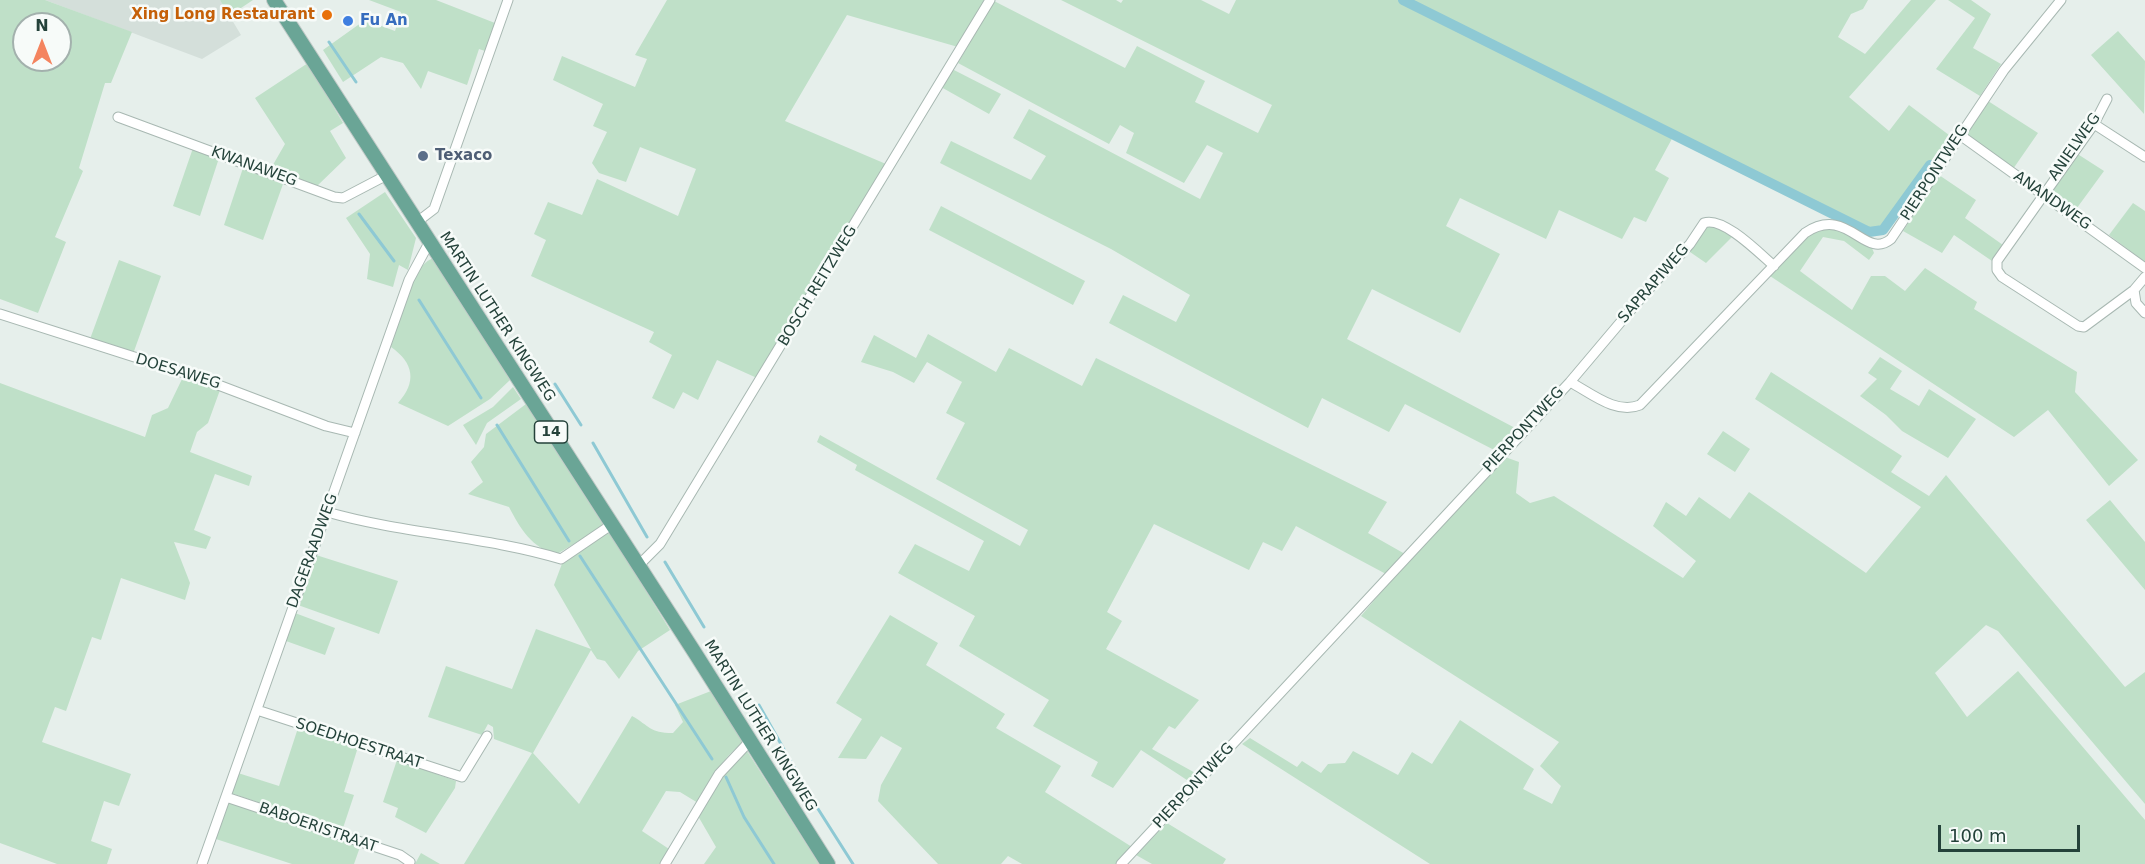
<!DOCTYPE html>
<html>
<head>
<meta charset="utf-8">
<style>
	body { margin:0 }
	#map { position:relative; width:2145px; height:864px; overflow:hidden; background:#e6efeb; font-family:"DejaVu Sans",sans-serif }
	canvas { display:block }
	.north { position:absolute; left:12px; top:12px; width:60px; height:60px; box-sizing:border-box; background:#f7fbf9; border:2px solid #a3b1ad; border-radius:50%; rotate:0deg; font-size:16px; font-weight:700; line-height:24px; text-align:center; color:#24423a }
	.north::after { content:''; display:block; margin:auto; width:21px; height:27px; background:#f4845f; clip-path:polygon(50% 0,100% 100%,50% 72%,0 100%) }
	.scale { position:absolute; left:1938px; top:825px; width:142px; height:27px; box-sizing:border-box; border:3px solid #24423a; border-top:0; padding-left:8px; font-size:18px; line-height:21px; white-space:nowrap; color:#24423a; -webkit-text-stroke:4px #f7fbf9; paint-order:stroke }
</style>
</head>
<body>
<div id="map">
<canvas width="2145" height="864"></canvas>
<div class="north">N</div>
<div class="scale">100 m</div>
</div>
<script>
const c = document.querySelector('canvas').getContext('2d');
c.lineJoin = 'round';
function fill(path, color) {
  c.fillStyle = color;
  c.fill(path, 'evenodd');
}
function strokePath(path, color, width, dash) {
  c.strokeStyle = color;
  c.lineWidth = width;
  c.lineCap = dash ? 'butt' : 'round';
  c.setLineDash(dash || []);
  c.stroke(path);
}
function drawText(font, color, halo, rows, align = 'center') {
  c.font = font + ' "DejaVu Sans",sans-serif';
  c.lineWidth = 5;
  c.setLineDash([]);
  c.textBaseline = 'middle';
  c.strokeStyle = halo;
  c.fillStyle = color;
  for (const [text, x, y, turn = 0] of rows) {
    c.save();
    c.translate(x, y);
    c.rotate((+turn || 0) * Math.PI / 180);
    c.textAlign = isNaN(turn) ? turn : align;
    if (halo) c.strokeText(text, 0, 0);
    c.fillText(text, 0, 0);
    c.restore();
  }
}
fill(new Path2D(`
	M45,0H220L241,35L202,59Z`), '#d4dfda');
fill(new Path2D(`
	M0,0H45L132,32L111,83H105L79,168L83,171L55,237L66,242L38,313L0,299ZM24,24H60V60H24Z
	M220,0H253L229,16Z
	M369,0H436L495,23L485,51L479,49L467,85L428,71L421,89L403,63L381,57L343,82L323,50L365,20L395,31L401,12Z
	M667,0H984L958,47L847,15L785,121L886,164L757,378L717,360L698,400L683,392L674,409L652,398L672,355L649,342L654,332L531,276L546,240L534,234L548,202L582,215L597,179L678,216L696,169L640,147L626,182L599,173L592,163L607,132L593,126L603,104L553,80L562,56L635,87L647,59L635,55Z
	M1061,0H1116L1121,3L1123,0H1201L1229,14L1236,0H1868L1863,9L1851,14L1838,37L1865,54L1911,0H1936L1849,97L1889,131L1909,105L1953,138L1934,168L1930,165L1883,230L1869,232L1674,135L1655,170L1669,178L1646,222L1634,217L1622,239L1559,210L1546,239L1460,198L1446,226L1500,254L1460,333L1372,289L1347,339L1517,429L1498,452L1405,404L1389,432L1322,398L1308,428L1109,323L1123,295L1176,322L1190,295L1111,249L940,163L951,141L1031,180L1046,156L1013,138L1029,109L1200,199L1223,153L1207,145L1184,183L1126,153L1134,133L1120,125L1109,144L958,63L994,1L1125,68L1137,46L1205,81L1195,102L1258,133L1272,105Z
	M1948,0H1971L1991,14L1973,48L2001,64L1980,96L1936,69L1975,18Z
	M2118,31L2145,61L2144,114L2091,55Z
	M308,63L343,123L330,131L346,158L317,186L270,170L285,144L255,98Z
	M952,69L1001,94L989,114L941,87Z
	M1988,101L2038,133L2013,169L1966,135Z
	M193,148L219,158L200,216L173,206Z
	M2076,153L2104,171L2074,212L2046,192Z
	M243,168L283,184L263,240L224,225Z
	M1939,175L1976,200L1965,218L2003,245L1992,261L1954,235L1942,253L1903,231Z
	M385,192L416,238L408,270L399,265L393,287L367,279L370,254L346,218Z
	M2133,203L2145,211V262L2109,235Z
	M941,206L1085,281L1073,305L929,230Z
	M1713,225L1732,237L1706,263L1690,252L1705,227Z
	M1832,227L1872,248L1874,253L1869,260L1844,241L1823,237L1800,271L1852,310L1871,276H1885L1905,291L1925,268L1977,302L1974,309L2077,372L2075,392L2138,460L2109,486L2048,410L2014,437L1770,276L1808,234Z
	M434,258L510,380L490,399L448,426L398,403C417,382 414,363 391,347C398,325 410,264 434,258Z
	M119,260L161,276L133,354L90,339Z
	M928,334L996,372L1009,348L1082,386L1096,358L1387,502L1368,533L1405,554L1386,574L1296,526L1282,551L1263,542L1249,570L1154,524L1107,612L1122,621L1106,649L1199,700L1175,729L1169,726L1152,749L1199,775L1190,782L1141,750L1113,788L1091,776L1098,762L1033,726L1049,700L959,646L975,616L898,573L915,544L969,571L984,541L855,470L857,465L817,442L820,435L1020,546L1028,530L936,479L965,423L946,413L962,382L927,362L914,383L893,372L861,362L874,335L916,358Z
	M1880,357L1902,371L1890,389L1919,406L1929,389L1976,419L1948,458L1902,431L1886,415L1860,396L1877,379L1868,373Z
	M1771,372L1902,456L1891,472L1929,496L1946,475L2125,687L2145,672V804L1998,631L1986,625L1935,673L1967,717L2018,671L2145,820V864H1430L1242,744L1250,738L1297,767L1302,761L1321,773L1328,764L1345,763L1353,751L1398,775L1412,752L1432,764L1460,720L1534,769L1523,789L1552,804L1561,786L1540,766L1559,742L1361,616L1403,566L1505,457L1519,462L1516,493L1530,503L1554,496L1683,578L1696,561L1653,526L1666,502L1686,516L1699,497L1730,519L1749,492L1866,573L1921,507L1755,399Z
	M183,377L220,390L208,423L197,432L190,452L252,476L249,486L215,474L194,530L211,537L206,549L174,542L190,583L185,600L121,578L101,640L92,637L66,711L55,707L42,742L131,774L119,806L104,801L91,841L112,849L107,864H57L0,843V383L145,437L152,415L168,408Z
	M513,387L521,399L487,423L476,445L463,425L493,407Z
	M526,404L604,526L557,554C532,549 520,528 509,507L468,494L483,482L471,462L484,447L486,434Z
	M1723,431L1750,449L1735,472L1707,454Z
	M2110,500L2145,542V590L2086,520Z
	M609,531L670,630L638,651L619,679L605,661L597,659L591,650L533,753L579,804L632,716C650,726 649,733 673,733L683,722L675,705L711,691L743,743C722,757 710,782 698,803L680,792L666,791L642,831L669,849L660,864H464L532,753L494,739L493,727L488,724L482,735L428,717L446,666L512,689L536,629L591,649L554,585L563,561Z
	M316,555L398,581L379,634L298,605Z
	M295,613L335,628L325,655L286,641Z
	M890,615L938,643L926,665L1005,714L996,728L1061,766L1045,792L1132,847L1116,864H1022L1008,856L1001,864H938L878,801L881,785L902,748L881,736L866,759L838,758L862,719L836,703Z
	M298,728L358,747L344,792L354,795L342,831L231,793L238,773L279,786Z
	M747,751L819,864H704L716,847L698,816C711,794 724,763 747,751Z
	M397,760L456,781L455,788L426,833L395,817L398,808L383,802Z
	M227,801L360,847L354,864H292L216,839Z
	M1167,823L1226,859L1223,864H1152L1136,855Z
	M421,853L440,864H415Z`), '#bfe0c8');
strokePath(new Path2D(`
	M329,42L356,82
	M359,214L394,261
	M419,300L481,398
	M555,384L581,425
	M497,425L569,541
	M593,443L647,537
	M580,556L712,759
	M665,562L704,627
	M759,705L813,801L853,864
	M726,777L744,817L774,864`), '#8ec9d4', 3);
strokePath(new Path2D(`
	M1403,0L1869,232L1883,230L1930,165`), '#8ec9d4', 10);
const minor = new Path2D(`
	M2107,99L2094,124L1997,261V270L2002,277L2078,326L2084,327L2134,290L2145,277
	M118,117L334,197L343,198L387,175
	M2094,124L2145,157
	M1960,135L2145,268
	M417,222L434,209L508,0
	M2134,290L2136,303L2145,313
	M0,314L200,378L326,426L355,433
	M1570,382L1646,292L1690,244L1704,223C1723,216 1759,253 1774,266
	M327,512C404,534 485,536 561,559L611,525
	M638,566L660,544L990,0
	M257,710L462,777L487,736
	M226,797L400,855L410,862L409,864
	M202,864L409,280L430,241
	M665,864L719,774L749,742
	M1121,864L1570,382C1591,393 1616,415 1640,405L1805,233C1848,204 1864,261 1891,239L2004,70L2061,0`);
const primary = new Path2D(`
	M274,0L695,653L828,864`);
strokePath(minor, '#a8b8b2', 11);
strokePath(primary, '#c2cac8', 16);
strokePath(minor, '#fff', 9);
strokePath(primary, '#6aa596', 14);
for (const [x, y, r, color] of [
	[327,15,6,"#e8710a"],
	[348,21,6,"#3f7fe0"],
	[423,156,6,"#5c6f8a"]
]) {
  const dot = new Path2D();
  dot.arc(x, y, r, 0, 2 * Math.PI);
  c.fillStyle = color;
  c.fill(dot);
  strokePath(dot, '#f7fbf9', 2);
}
for (const [x, y, w] of [
	[551,432,33]
]) {
  const box = new Path2D();
  box.roundRect(x - w / 2, y - 11, w, 22, 4.5);
  c.fillStyle = '#f7fbf9';
  c.fill(box);
  strokePath(box, '#24423a', 1.5);
}
drawText('bold 14px', '#24423a', null, [
	["14",551,432]
]);
drawText('bold 15px', '#c56008', '#f7fbf9', [
	["Xing Long Restaurant",315,15]
], 'right');
drawText('bold 15px', '#366cbe', '#f7fbf9', [
	["Fu An",360,21]
], 'left');
drawText('15px', '#24423a', '#f7fbf9', [
	["ANIELWEG",2075,147,-55],
	["KWANAWEG",254,167,20],
	["PIERPONTWEG",1935,173,-57],
	["ANANDWEG",2052,201,35],
	["SAPRAPIWEG",1654,284,-49],
	["BOSCH REITZWEG",818,286,-59],
	["MARTIN LUTHER KINGWEG",497,317,57],
	["DOESAWEG",178,372,17],
	["PIERPONTWEG",1524,430,-47],
	["DAGERAADWEG",313,551,-70],
	["MARTIN LUTHER KINGWEG",760,726,58],
	["SOEDHOESTRAAT",359,744,18],
	["PIERPONTWEG",1194,786,-47],
	["BABOERISTRAAT",318,828,19]
]);
drawText('bold 15px', '#4e5e75', '#f7fbf9', [
	["Texaco",435,156]
], 'left');
</script>
</body>
</html>
